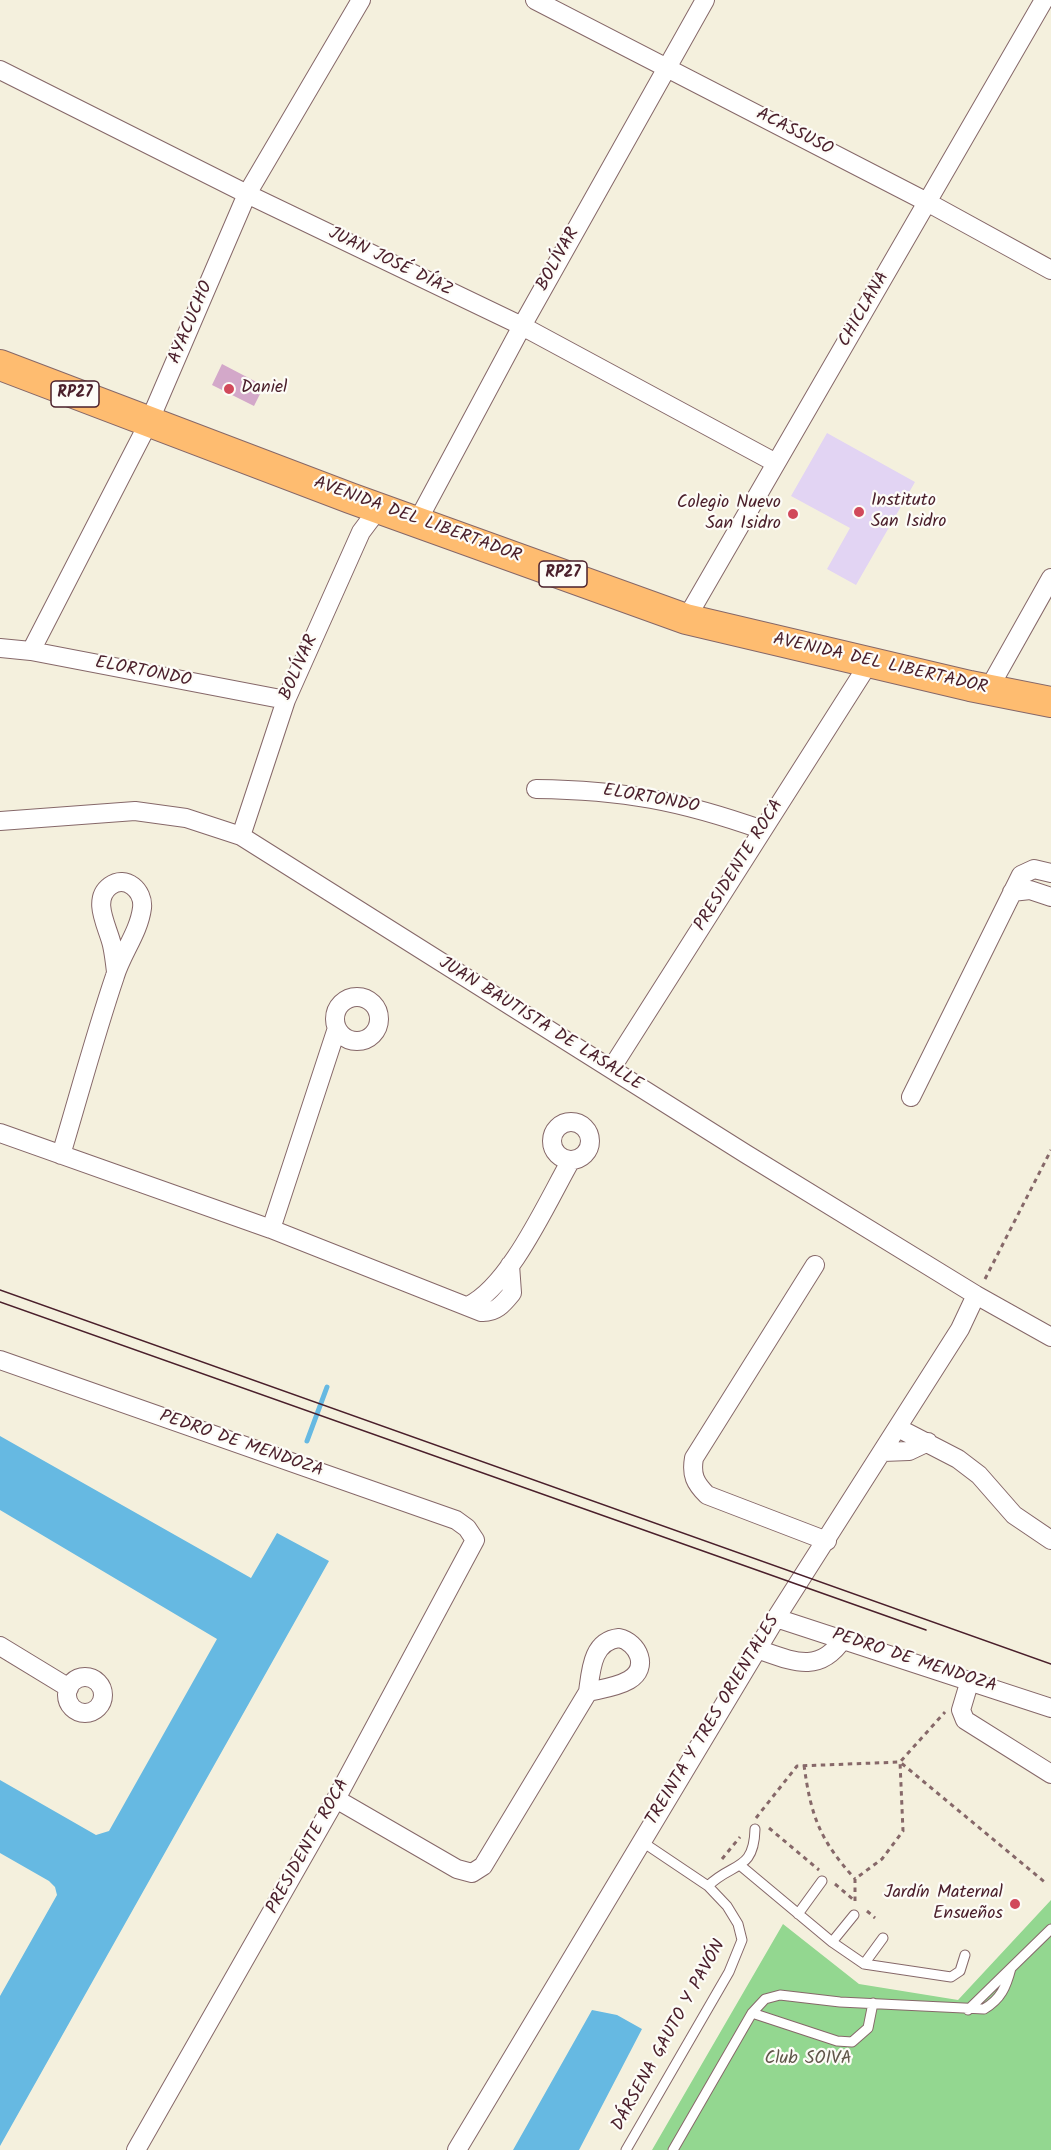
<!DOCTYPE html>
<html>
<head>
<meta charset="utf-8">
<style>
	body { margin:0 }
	canvas { display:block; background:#f4f0dd }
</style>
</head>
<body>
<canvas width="1051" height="2150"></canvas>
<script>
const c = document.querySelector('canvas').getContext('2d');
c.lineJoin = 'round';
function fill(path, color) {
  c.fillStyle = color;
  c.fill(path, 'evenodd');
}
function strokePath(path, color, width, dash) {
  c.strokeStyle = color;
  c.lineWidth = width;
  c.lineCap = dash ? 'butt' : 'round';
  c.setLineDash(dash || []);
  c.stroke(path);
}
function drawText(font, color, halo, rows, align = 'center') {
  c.font = font + ' Kalam,sans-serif';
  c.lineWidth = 4.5;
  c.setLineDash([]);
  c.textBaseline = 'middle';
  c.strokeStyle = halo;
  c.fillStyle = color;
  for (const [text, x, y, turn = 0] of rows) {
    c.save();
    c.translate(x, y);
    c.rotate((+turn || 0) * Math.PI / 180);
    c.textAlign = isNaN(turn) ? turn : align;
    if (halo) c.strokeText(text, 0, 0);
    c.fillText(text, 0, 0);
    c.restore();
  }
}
fill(new Path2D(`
	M827,433L915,482L856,585L827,569L850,528L791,496Z`), '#e2d4f3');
fill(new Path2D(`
	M1051,1900V2150H652L783,1924L859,1984L958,2000Z`), '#93d790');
fill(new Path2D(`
	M0,1436L251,1578L277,1533L329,1561L0,2146V1996L57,1895L55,1887L49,1881L0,1853V1780L96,1835L109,1831L217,1639L0,1510Z
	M592,2010L617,2015L642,2029L579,2150H513Z`), '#66b9e2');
strokePath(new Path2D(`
	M307,1441L327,1387`), '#66b9e2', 5);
fill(new Path2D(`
	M222,364L264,386L254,406L212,385Z`), '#d3a8c9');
const lane = new Path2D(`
	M741,1866L832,1942L864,1964L951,1977L960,1971L965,1955
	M708,1886C732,1862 754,1872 755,1829
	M798,1914L822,1881
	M832,1942L854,1915
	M864,1964L883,1938
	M968,2010L1051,1929
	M752,2013L837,2041L852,2042L868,2028L873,2003
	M626,2150L729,1972L742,1940L738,1924L727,1906L708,1886L641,1841
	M673,2150L752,2013L765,1999L780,1995L840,2002L984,2009C1001,1999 1006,1987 1011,1968`);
const street = new Path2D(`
	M535,0L927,202L1051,270
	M0,70L247,194L522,326L776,463
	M417,522L522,326L705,0
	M686,619L1044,0
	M0,648L31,651L286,700
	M31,651L149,422L247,194L361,0
	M988,690L1051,578
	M536,789C623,790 681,801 763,830
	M0,821L135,811L186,818L241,836L746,1154L976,1295L1051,1337
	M241,836L286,700L361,532L379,508
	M1012,892L1030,890L1051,897
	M335 1019a22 22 0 1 1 44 0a22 22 0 1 1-44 0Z
	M611,1069L869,663
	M911,1097L1021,875L1034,869L1051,873
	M552 1141a19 19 0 1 1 38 0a19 19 0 1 1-38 0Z
	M0,1133L271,1229L481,1312C496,1313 503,1304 512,1293L510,1265
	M61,1155C79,1095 95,1035 115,976C122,953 139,932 142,908C144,891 126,874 110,886C91,900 108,927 112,945C114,954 115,963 116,972
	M271,1229L337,1028
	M815,1265L694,1458C691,1475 695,1483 707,1495L827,1541
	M468,1306C510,1286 547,1202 571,1160
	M0,1360L456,1520L467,1528L475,1540L336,1799L136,2150
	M898,1428L958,1459L979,1475L1014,1515L1051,1540
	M883,1452L909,1451L928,1442
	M776,1618L1051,1708
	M619,1638C638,1642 650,1668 629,1680C617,1687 601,1689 588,1692C591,1670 592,1641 619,1638Z
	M0,1646L69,1688
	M757,1649C792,1661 819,1675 843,1639
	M67 1695a18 18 0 1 1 36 0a18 18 0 1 1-36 0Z
	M970,1680L961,1710L965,1720L1051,1774
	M336,1799L457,1869L472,1873L483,1866L588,1692
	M457,2150L776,1618L960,1329L976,1295`);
const primary = new Path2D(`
	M0,365L350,498L686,619L970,686L1051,702`);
strokePath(lane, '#866869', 11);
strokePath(street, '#866869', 20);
strokePath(primary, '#866869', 32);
strokePath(new Path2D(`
	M985,1279L1051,1150
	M804,1765C811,1817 820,1840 855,1879
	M756,1818L797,1766L900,1762L945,1712
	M769,1828L819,1870
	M722,1859L740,1837
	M835,1884L855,1901
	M855,1901V1879L882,1859L903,1831L900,1762L1047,1884
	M867,1911L875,1918`), '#866869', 3, [4.5, 4.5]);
strokePath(lane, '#fff', 9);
strokePath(street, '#fff', 18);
strokePath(primary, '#febc70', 30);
strokePath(new Path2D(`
	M0,1290L1051,1664
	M0,1302L926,1630`), '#4a1f2b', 1.5);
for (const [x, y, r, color] of [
	[229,389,6,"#d1495b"],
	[859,512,6,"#d1495b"],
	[793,514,6,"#d1495b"],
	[1015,1904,6,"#d1495b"]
]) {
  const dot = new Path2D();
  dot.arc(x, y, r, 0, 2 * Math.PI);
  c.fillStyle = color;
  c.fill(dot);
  strokePath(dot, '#fdfcf7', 2);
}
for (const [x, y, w] of [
	[75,394,48],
	[563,574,48]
]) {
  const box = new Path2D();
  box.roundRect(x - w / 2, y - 13, w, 26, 4.5);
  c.fillStyle = '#fdfcf7';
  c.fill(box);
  strokePath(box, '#4a1f2b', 1.5);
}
drawText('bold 16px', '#4a1f2b', null, [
	["RP27",75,394],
	["RP27",563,574]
]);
drawText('18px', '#4a1f2b', '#fdfcf7', [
	["ACASSUSO",794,133,27],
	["BOLÍVAR",559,260,-61],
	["JUAN JOSÉ DÍAZ",390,263,26],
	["CHICLANA",865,310,-60],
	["AYACUCHO",192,323,-67],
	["AVENIDA DEL LIBERTADOR",417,521,20],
	["AVENIDA DEL LIBERTADOR",880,665,13],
	["BOLÍVAR",300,668,-66],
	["ELORTONDO",143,673,11],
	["ELORTONDO",651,800,10],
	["PRESIDENTE ROCA",740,866,-58],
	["JUAN BAUTISTA DE LASALLE",540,1025,32],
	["PEDRO DE MENDOZA",241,1445,19],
	["PEDRO DE MENDOZA",914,1662,18],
	["TREINTA Y TRES ORIENTALES",714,1721,-59],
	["PRESIDENTE ROCA",309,1847,-61],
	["DÁRSENA GAUTO Y PAVÓN",670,2036,-61]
]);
drawText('18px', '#4a1f2b', '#fdfcf7', [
	["Daniel",241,389],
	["Instituto",871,502],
	["San Isidro",871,523],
	["Colegio Nuevo",781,504,"right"],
	["San Isidro",781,525,"right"],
	["Jardín Maternal",1003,1894,"right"],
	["Ensueños",1003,1915,"right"]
], 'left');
drawText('18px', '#605649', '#fdfcf7', [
	["Club SOIVA",808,2060]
]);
</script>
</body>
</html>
